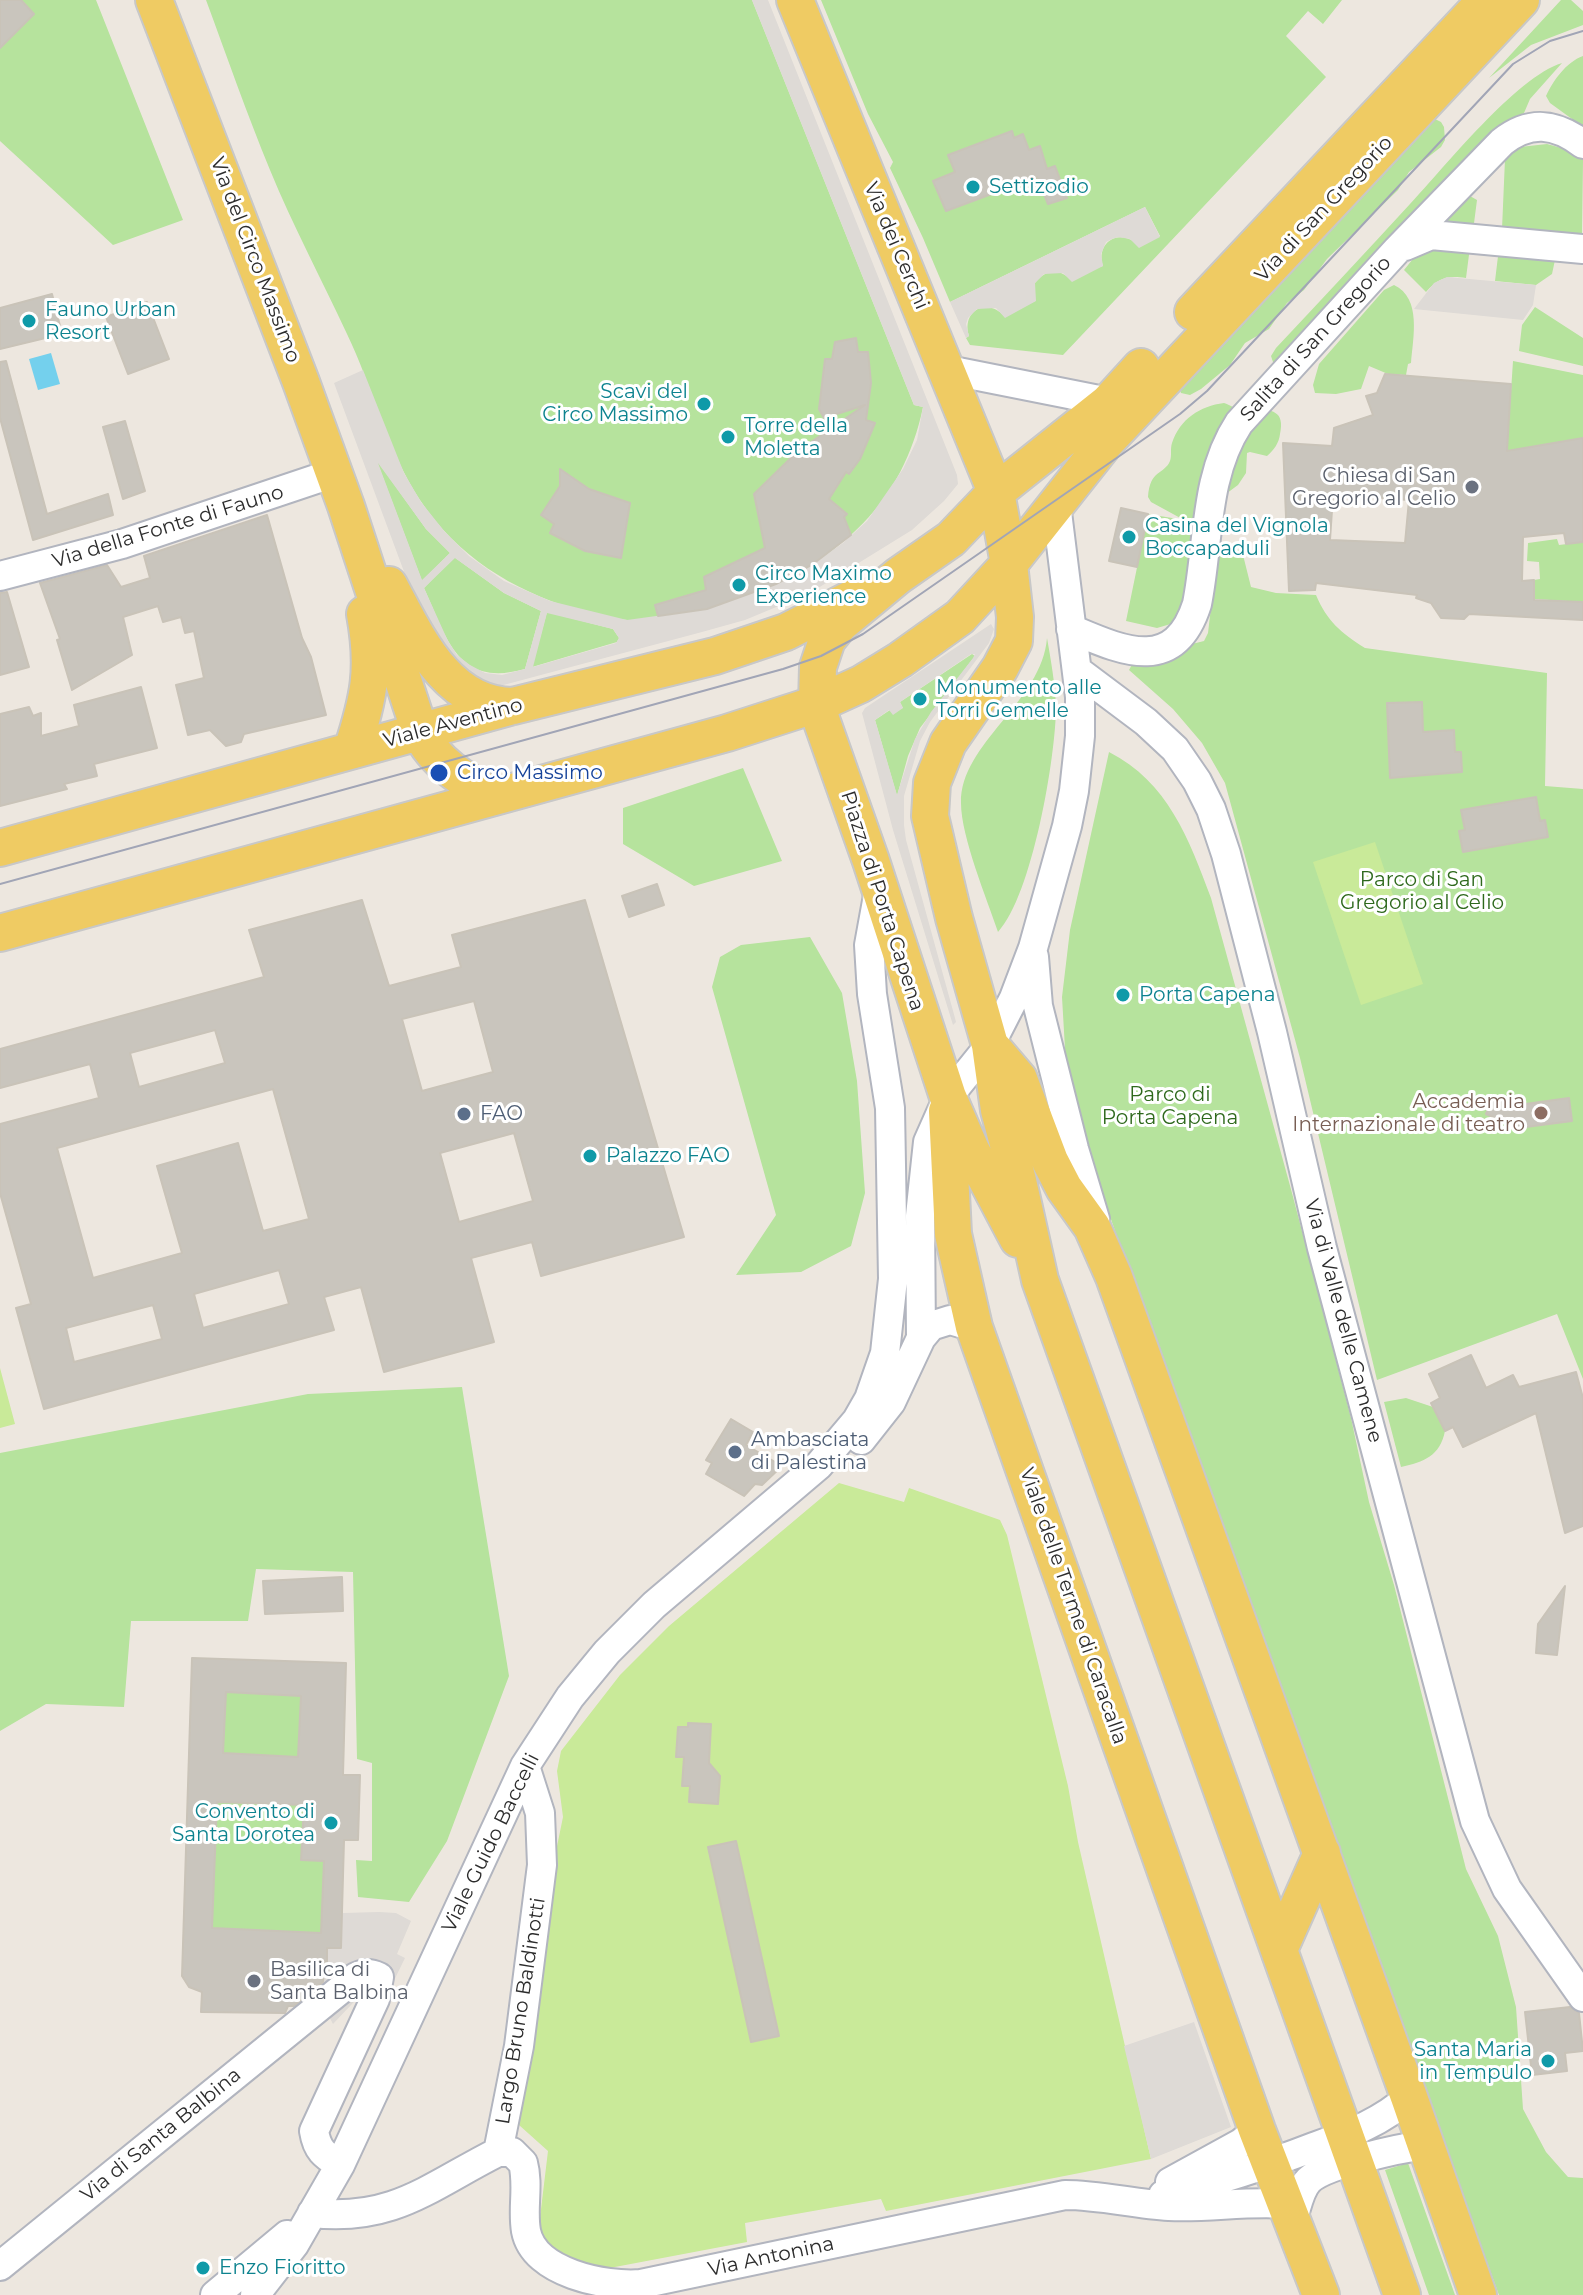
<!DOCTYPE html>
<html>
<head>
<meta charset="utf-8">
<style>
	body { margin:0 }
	canvas { display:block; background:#ede7df }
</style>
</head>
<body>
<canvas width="1583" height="2295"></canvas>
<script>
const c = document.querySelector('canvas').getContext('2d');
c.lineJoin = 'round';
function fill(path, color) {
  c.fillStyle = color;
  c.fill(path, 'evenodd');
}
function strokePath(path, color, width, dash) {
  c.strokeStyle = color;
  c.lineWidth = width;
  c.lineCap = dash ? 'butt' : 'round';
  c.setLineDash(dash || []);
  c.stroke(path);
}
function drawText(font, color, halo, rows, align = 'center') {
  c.font = font + ' Montserrat,sans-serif';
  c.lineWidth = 6;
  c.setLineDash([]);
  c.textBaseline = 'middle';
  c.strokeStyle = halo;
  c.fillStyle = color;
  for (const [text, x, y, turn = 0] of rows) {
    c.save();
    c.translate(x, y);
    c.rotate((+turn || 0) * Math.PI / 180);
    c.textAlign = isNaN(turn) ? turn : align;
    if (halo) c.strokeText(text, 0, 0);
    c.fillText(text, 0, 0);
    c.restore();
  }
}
fill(new Path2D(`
	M0,0H96L183,220L113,245L0,141Z
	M206,0H752L914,405L923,407C903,503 841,558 752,594C715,609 669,621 628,620C611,619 592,614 575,609C512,590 457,556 420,500C387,450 373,388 347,334C322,280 293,226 270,170C247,114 227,57 206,0Z
	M821,0H1342L1323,24L1308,11L1286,36L1326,77L1063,355L970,345L966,338L969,336C961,310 988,297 1005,317L1035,301V283C1044,271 1056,268 1068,277L1103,266C1096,244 1116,229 1135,242L1160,236L1145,207L950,302L923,238L890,168L893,162L868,114Z
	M1561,0H1571L1583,11V25L1531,45L1489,78Z
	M1583,56V127L1550,103L1546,96C1553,81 1566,62 1583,56Z
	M1562,63L1530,99L1524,113L1499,126L1274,365L1271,356L1276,348C1321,300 1366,252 1410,204C1445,167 1516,77 1562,63Z
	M1429,116L1441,122L1444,127L1445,140L1441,147L1409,172L1398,190L1327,259L1304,290L1287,303L1269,329L1245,343L1230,365L1201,389L1190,395L1181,393L1178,383Z
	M1547,144L1565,149L1583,160L1582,234L1502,229L1505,159L1520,147Z
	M1470,196L1477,200L1473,231L1445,223Z
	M1425,244L1470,247L1466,278C1447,275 1438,278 1426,292L1404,270Z
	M1499,248L1555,260L1552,274L1536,285L1495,281Z
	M1394,285C1422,298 1413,338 1411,363L1408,364L1406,375L1388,374L1369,366L1361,389L1336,394L1315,393L1313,385L1319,364L1384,290Z
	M1535,307L1583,338V366L1519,351L1522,325Z
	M1513,361L1583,375V439L1523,448V453L1507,452Z
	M1224,403C1230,405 1235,409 1241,409C1260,411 1287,403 1280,434C1279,443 1274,450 1267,456L1250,452L1247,453L1246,473L1238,485L1189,521L1197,523L1187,596L1174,623L1157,628L1126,621L1148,514L1184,520L1151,502L1148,497C1150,469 1164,475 1170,461C1172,455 1170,449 1172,443C1180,419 1200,406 1224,403Z
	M376,459L426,529L450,553L422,581Z
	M1557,539L1559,545L1583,542V602L1534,599V580L1540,579L1539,562L1527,561L1528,543Z
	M1218,547L1242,551L1251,587L1276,593L1316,595C1327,621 1341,633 1365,648L1547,673L1545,786L1583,789V1379L1557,1314L1377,1380L1300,1058L1225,783L1202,743L1173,709L1129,670L1134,661L1162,663L1171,660L1184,646L1204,641L1208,633Z
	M454,557L504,593L541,611L525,669C457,688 447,638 424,588Z
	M547,612L613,629L619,638L617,642L532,667Z
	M1047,638C1051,661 1055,683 1056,706C1056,757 1032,896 998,932C987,899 961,837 961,803C960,743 1042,702 1047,638Z
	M972,654L975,656L920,728L908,756L897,796L875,720L890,710L903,708L900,702Z
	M1109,752C1168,782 1189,839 1211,898L1292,1193L1351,1418L1369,1502L1394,1585L1466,1869L1498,1936L1516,2007L1523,2109L1546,2152L1568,2177L1583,2178V2295H1499L1082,1139L1066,1066L1062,997L1070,930Z
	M743,768L782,861L694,886L623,844V808Z
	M810,937L842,993L857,1081L865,1193L851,1246L801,1272L736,1275L776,1215L712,987L720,957L741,945Z
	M462,1387L509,1676L447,1841L409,1902L358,1897L356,1860L372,1861V1763L357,1759L353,1572L256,1569L248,1621H131L124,1707L46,1704L0,1731V1453L308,1394Z
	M1406,1398L1433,1407L1445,1431C1440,1456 1424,1462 1401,1467L1384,1402Z
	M226,1692L301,1696L298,1757L223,1753Z
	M217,1802L304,1805L301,1860L324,1861L321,1933L212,1928Z
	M1408,2163L1455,2295H1429L1385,2170Z`), '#b6e39d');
fill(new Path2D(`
	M1375,842L1423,984L1361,1005L1313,862Z
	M0,1368L15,1424L0,1428Z
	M839,1483L904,1502L909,1488L1000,1520L1007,1535L1068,1786L1078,1842L1151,2159L886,2211L881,2199L745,2223L747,2242L599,2270L566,2261L538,2234L548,2151L519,2125L531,2058L554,1861L563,1817L557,1771L561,1751L620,1675L669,1626Z`), '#c9ea99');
fill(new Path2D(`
	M752,0H768L957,475L958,484L944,501L912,530L810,593L745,620L702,632L496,687L473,684L446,658L419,612L334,383L363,370L404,473L421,502L445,532L469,556L504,581L550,601L627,620L700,610L776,584L813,564L843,543L867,521L903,469L917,440L923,407L914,405ZM378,463L426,529L450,553L422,580ZM455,558L504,593L541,611L525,669L502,675L485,673L470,665L457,655L448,641L424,588ZM547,613L613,629L619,638L616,643L533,667Z
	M1145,207L1160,237L1139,248L1130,239L1118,237L1112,239L1106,242L1101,254L1103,266L1072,282L1063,273L1044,274L1035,283L1036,301L1005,318L996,308L977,309L968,318L966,324L969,336L966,338L950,302Z
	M1447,277L1536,285L1533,305L1523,320L1414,309L1434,283Z
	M991,624L994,629L989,643L930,722L920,741L904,796V825L906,840L955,1018L956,1022L953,1025L893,830L862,713L865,708ZM971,654H975L973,658L931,712L915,739L897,795L875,720L889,710L893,715L903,708L900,702Z
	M379,1912L396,1913L411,1921L397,1954L405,1958L383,2003L369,1986L333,2024L323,2005L324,1961H327V1948H341L342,1913Z
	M1194,2022L1231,2127L1151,2159L1124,2046Z`), '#dedad6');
fill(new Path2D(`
	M51,353L60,384L38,390L29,359Z`), '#74d0ed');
const building = new Path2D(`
	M0,0H21L34,14L0,48Z
	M1012,131L1014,138L1023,134L1029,150L1040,146L1047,169L1055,166L1067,198L1048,204L1037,177L946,211L933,181L955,172L948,155Z
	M52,294L62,334L0,349V308Z
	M147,302L169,359L128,374L106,317Z
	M856,338L858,352H868L871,383L866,420L875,423L860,459L849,474L846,472L829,499L847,514L844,517L851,535L813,564L776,584L707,609L658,616L655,605L706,590L704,577L765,548L754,494L798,451L865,405L824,418L819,409L825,359H832L835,342Z
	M6,361L47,514L108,494L113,515L33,540L0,418V362Z
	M1385,374L1511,384L1507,451L1583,438V542L1566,544L1564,533L1523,537L1522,581L1534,580V600L1583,602V620L1469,614L1464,619L1441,618L1431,603L1416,598L1417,595L1316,583L1315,590L1289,591L1283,443L1332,446L1334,428L1373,415L1366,396L1377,393ZM1333,495L1409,500L1405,543L1330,540Z
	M125,421L145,491L123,499L103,427Z
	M560,469L589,489L630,503L621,558L585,551L550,533L554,524L541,515L560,486Z
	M1121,508L1148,514L1137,567L1109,561Z
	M267,515L302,638L311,657L326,715L244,734L241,742L226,746L210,730L188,735L176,685L204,678L194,631L185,633L181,617L163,622L158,606L123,617L132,655L72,690L57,640L60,639L40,583L107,565L121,587L150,578L144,556Z
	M7,592L29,667L0,675V593Z
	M141,687L157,748L94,764L97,776L64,784L67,789L0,806V714L29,707L33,716L41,713V736L79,726L74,705Z
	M1422,702L1423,732L1454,730L1455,752H1461L1462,772L1390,778L1387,703Z
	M1536,797L1540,821L1545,820L1548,837L1463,852L1459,831L1465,830L1461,810Z
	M657,884L664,905L629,917L622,896Z
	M362,900L389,986L461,967L452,935L585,900L684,1237L541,1276L532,1242L471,1258L494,1342L384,1372L361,1287L324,1297L334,1330L44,1409L16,1308L31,1304L0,1193V1124L99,1098L90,1064L0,1088V1049L264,977L249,930ZM474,1001L493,1072L422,1091L402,1019ZM215,1030L225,1063L139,1087L130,1053ZM273,1089L309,1219L263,1231L238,1143L157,1166L182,1253L93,1278L57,1148ZM514,1133L533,1201L459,1222L440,1153ZM279,1270L289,1304L203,1328L194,1294ZM153,1305L162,1339L74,1362L66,1328Z
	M1493,1098L1511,1106L1569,1098L1572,1121L1518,1128L1486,1114Z
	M1471,1355L1486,1388L1513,1375L1519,1387L1576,1372L1583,1398V1526L1565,1533L1536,1413L1463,1447L1453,1427L1445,1431L1431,1403L1440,1398L1429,1374Z
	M731,1419L753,1432L746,1445L782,1466L762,1485L755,1484L744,1496L706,1474L712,1463L706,1460Z
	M342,1577L343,1611L265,1614L263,1581Z
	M1565,1586L1557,1655L1536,1653L1538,1624Z
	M192,1658L346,1663L343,1775H360L358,1840H344L341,1948H327V1962L324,1961L323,1982L294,2006H288L285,2013L201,2012L202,1992L189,1987L182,1976ZM226,1692L301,1696L298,1757L223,1753ZM217,1802L304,1805L301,1860L324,1861L321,1933L212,1928Z
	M688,1723L711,1724L709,1763L720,1776L718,1804L689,1802L690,1786H682L684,1757H676L678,1727H688Z
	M736,1841L779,2036L751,2042L708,1847Z
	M1570,2007L1579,2013L1583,2051L1565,2053L1567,2071L1532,2075L1525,2012Z`);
fill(building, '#c9c5bd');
strokePath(building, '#c9c3b8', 2);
const minor = new Path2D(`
	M1405,246L1431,235L1583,249
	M948,370L1109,402
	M0,576L122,544L334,473
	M1071,629C1121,650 1174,676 1197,604C1209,544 1204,476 1239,423L1397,250L1502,142C1530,120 1555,123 1583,144
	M1078,671L1146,722L1175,749L1197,781L1211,809L1226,854L1272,1032L1322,1248L1475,1821L1507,1889L1583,1997
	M1034,957L1038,1006L1074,1149L1095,1219
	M921,1338L920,1216L928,1142L948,1097L990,1045L1014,998L1033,948L1067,826L1074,791L1080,736V697L1056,504
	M861,1440L891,1402L921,1338L931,1326L950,1320L974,1327
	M498,2152H512L523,2163C529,2185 522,2208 526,2231C534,2273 605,2287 641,2284L1065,2195C1100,2195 1134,2204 1169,2206C1208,2208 1246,2201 1286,2204
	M1170,2182L1241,2143L1257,2130
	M1163,2195C1213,2182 1262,2167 1311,2148C1346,2135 1381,2123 1409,2097
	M312,2213C394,2222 430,2186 498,2152L519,2046L542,1865L540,1813L525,1766
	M1292,2221C1297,2208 1299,2190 1309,2180C1326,2164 1401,2148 1425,2145
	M0,2266L356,1977C365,1973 370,1973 379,1977L375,1999L314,2131C317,2150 324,2155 340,2165
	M215,2295L287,2235
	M255,2295L294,2245L340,2165L525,1766L570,1697L607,1652L654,1605L819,1465L857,1420L869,1399L885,1353L893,1279L890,1108L872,994L869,945L879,890`);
const major = new Path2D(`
	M154,0L301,382L346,506L420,732C434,762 465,781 493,796
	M795,0L996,492L1009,564L1015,617L1014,641L1000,668L948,743L932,783L930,816L954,918L990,1045L999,1110L1018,1181L1040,1280L1402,2295
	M1193,312L1486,0
	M389,585C416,635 446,706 513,706
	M352,750C369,698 375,669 365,614
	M0,848L513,706L715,656L786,632L853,598
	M0,933L727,733L817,704L861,684L900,660L960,617L1009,564L1104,444L1521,0
	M990,1045L1019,1079L1050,1161L1064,1188L1092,1227L1114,1277L1409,2097L1478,2295
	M947,1111L953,1234L974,1327L1257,2130L1321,2295
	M1018,1239L971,1150L948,1097L871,861L822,722L817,704L818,667L827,640L840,624L898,576L951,539L996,492L1109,402L1141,367
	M1279,1950L1322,1853`);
strokePath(minor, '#b2b5bf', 32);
strokePath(major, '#c8c8c8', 40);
strokePath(minor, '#fff', 28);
strokePath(major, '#efcb63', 36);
strokePath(new Path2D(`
	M0,884L783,669L821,656L863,634L1180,414L1207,391L1513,64L1550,41L1583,31`), '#a1a5b6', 2);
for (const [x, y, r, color] of [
	[973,187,8,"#0f9aa8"],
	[29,321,8,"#0f9aa8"],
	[704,404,8,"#0f9aa8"],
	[728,437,8,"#0f9aa8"],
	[1472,487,8,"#6b7280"],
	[1129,537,8,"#0f9aa8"],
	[739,585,8,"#0f9aa8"],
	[920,699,8,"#0f9aa8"],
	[439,773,10,"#1a4fb4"],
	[1123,995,8,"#0f9aa8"],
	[1541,1113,8,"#8d6e63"],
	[464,1114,8,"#5c6f8a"],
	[590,1156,8,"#0f9aa8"],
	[735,1452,8,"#5c6f8a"],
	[331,1823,8,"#0f9aa8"],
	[254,1981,8,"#6b7280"],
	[1548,2061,8,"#0f9aa8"],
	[203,2268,8,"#0f9aa8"]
]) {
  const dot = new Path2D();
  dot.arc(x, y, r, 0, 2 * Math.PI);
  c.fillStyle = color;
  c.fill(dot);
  strokePath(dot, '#fff', 3);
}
drawText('20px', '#0d838f', '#fff', [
	["Settizodio",989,187],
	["Fauno Urban",45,310],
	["Resort",45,333],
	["Scavi del",688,392,"right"],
	["Circo Massimo",688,415,"right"],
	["Torre della",744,426],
	["Moletta",744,449],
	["Casina del Vignola",1145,526],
	["Boccapaduli",1145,549],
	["Circo Maximo",755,574],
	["Experience",755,597],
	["Monumento alle",936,688],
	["Torri Gemelle",936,711],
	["Porta Capena",1139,995],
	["Palazzo FAO",606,1156],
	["Convento di",315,1812,"right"],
	["Santa Dorotea",315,1835,"right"],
	["Santa Maria",1532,2050,"right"],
	["in Tempulo",1532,2073,"right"],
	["Enzo Fioritto",219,2268]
], 'left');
drawText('20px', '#2c2c2c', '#fff', [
	["Via di San Gregorio",1324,209,-47],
	["Via dei Cerchi",896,246,67],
	["Via del Circo Massimo",255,260,69],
	["Salita di San Gregorio",1316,339,-48],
	["Via della Fonte di Fauno",168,527,-17],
	["Viale Aventino",453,723,-15],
	["Piazza di Porta Capena",882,901,72],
	["Via di Valle delle Camene",1343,1321,75],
	["Viale delle Terme di Caracalla",1073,1606,71],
	["Viale Guido Baccelli",491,1843,-64],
	["Largo Bruno Baldinotti",521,2011,-81],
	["Via di Santa Balbina",161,2135,-39],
	["Via Antonina",771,2257,-12]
]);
drawText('20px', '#5b616d', '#fff', [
	["Chiesa di San",1456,476],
	["Gregorio al Celio",1456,499],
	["Basilica di",270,1970,"left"],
	["Santa Balbina",270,1993,"left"]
], 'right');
drawText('20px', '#164399', '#fff', [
	["Circo Massimo",457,773]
], 'left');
drawText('20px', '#2e691c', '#fff', [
	["Parco di San",1422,880],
	["Gregorio al Celio",1422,903],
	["Parco di",1170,1095],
	["Porta Capena",1170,1118]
]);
drawText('20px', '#785e54', '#fff', [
	["Accademia",1525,1102],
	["Internazionale di teatro",1525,1125]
], 'right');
drawText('20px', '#4e5e75', '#fff', [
	["FAO",480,1114],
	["Ambasciata",751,1440],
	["di Palestina",751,1463]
], 'left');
</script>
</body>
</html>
